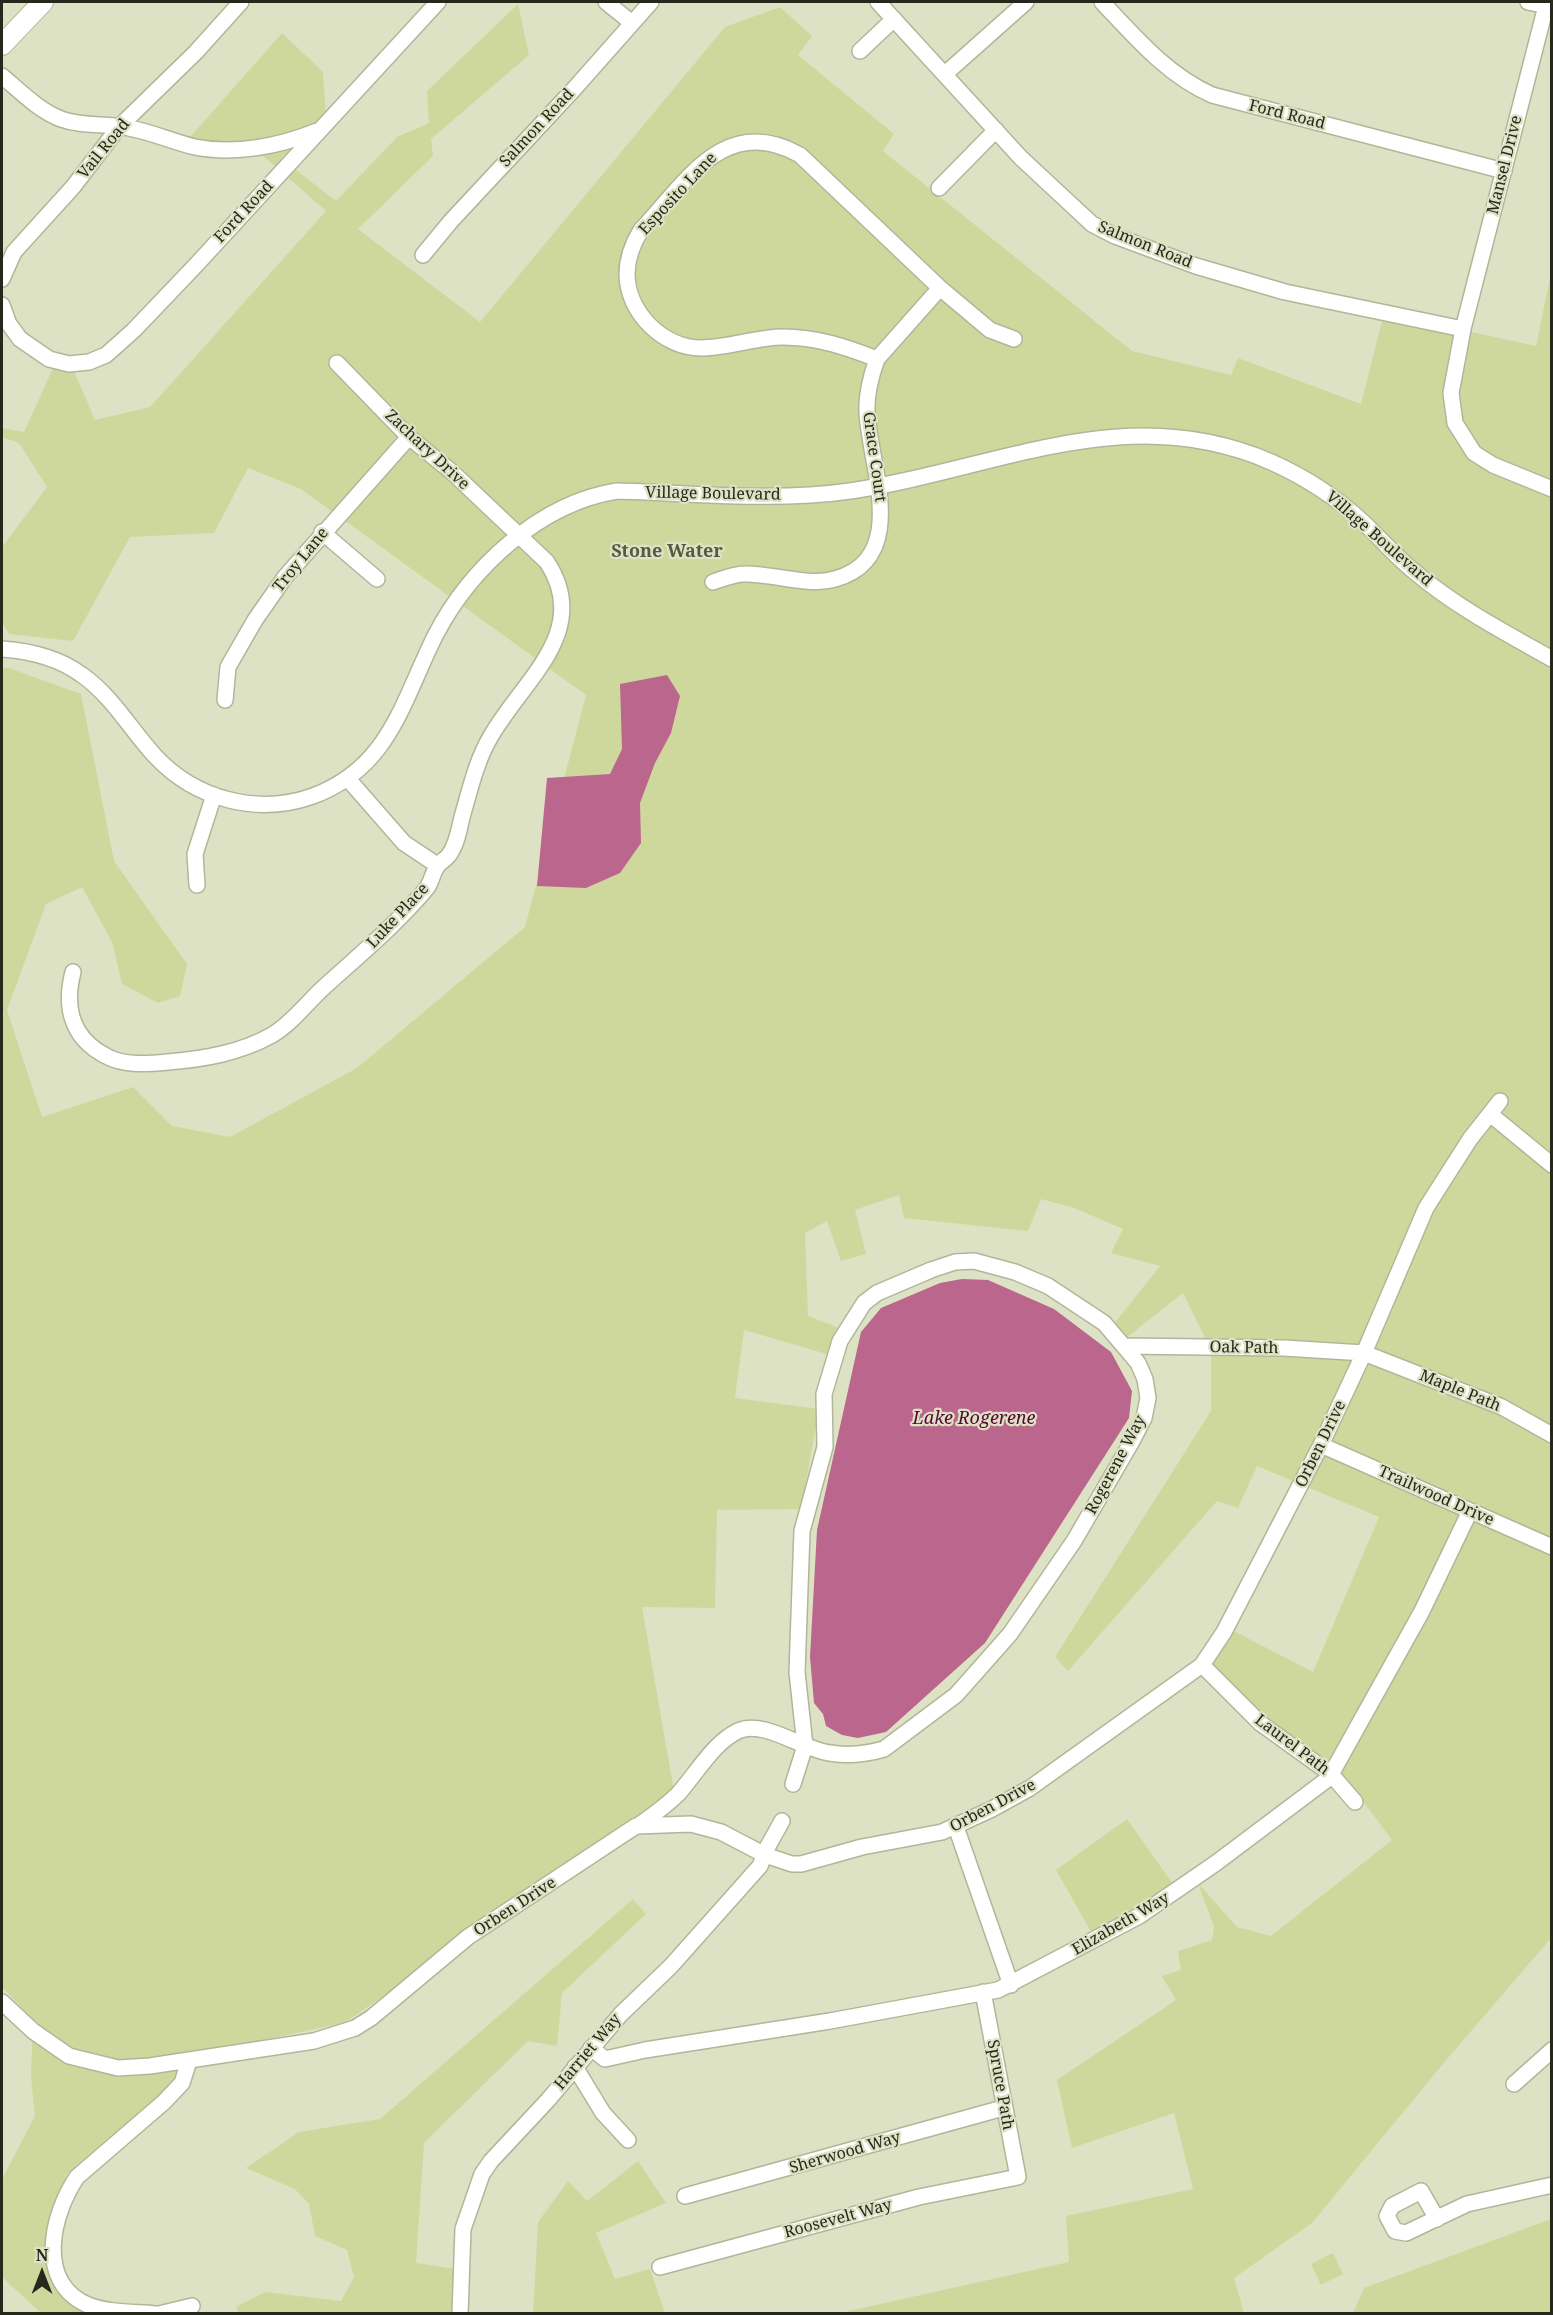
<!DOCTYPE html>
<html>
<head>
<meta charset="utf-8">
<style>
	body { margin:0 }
	#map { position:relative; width:1553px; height:2315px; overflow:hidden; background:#dde2c4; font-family:"Noto Serif",serif }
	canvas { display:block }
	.frame { position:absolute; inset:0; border:3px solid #26281c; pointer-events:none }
	.north { position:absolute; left:12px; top:2243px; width:60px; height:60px; -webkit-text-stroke:4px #dde2c4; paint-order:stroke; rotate:0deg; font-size:16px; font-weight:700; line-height:24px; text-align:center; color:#26281c }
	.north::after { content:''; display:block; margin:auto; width:21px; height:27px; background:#26281c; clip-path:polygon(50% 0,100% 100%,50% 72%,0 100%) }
</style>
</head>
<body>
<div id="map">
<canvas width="1553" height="2315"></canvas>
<div class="frame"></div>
<div class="north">N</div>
</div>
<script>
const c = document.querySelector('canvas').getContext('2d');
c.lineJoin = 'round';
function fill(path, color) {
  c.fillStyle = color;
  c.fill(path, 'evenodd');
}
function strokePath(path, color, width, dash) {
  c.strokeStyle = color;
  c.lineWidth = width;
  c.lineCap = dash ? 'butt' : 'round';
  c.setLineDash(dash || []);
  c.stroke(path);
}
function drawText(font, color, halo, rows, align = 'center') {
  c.font = font + ' "Noto Serif",serif';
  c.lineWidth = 4.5;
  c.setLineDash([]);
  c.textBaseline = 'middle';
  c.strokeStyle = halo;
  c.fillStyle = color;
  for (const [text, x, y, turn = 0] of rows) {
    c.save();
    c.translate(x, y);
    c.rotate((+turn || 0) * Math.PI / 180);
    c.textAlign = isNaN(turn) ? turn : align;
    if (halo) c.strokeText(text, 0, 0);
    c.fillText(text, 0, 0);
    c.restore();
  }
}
fill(new Path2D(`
	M518,4L529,55L431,139L433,156L358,229L480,322L725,27L780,7L812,36L798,55L894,134L883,151L1132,351L1231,375L1238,358L1361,404L1384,313L1536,346L1551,273V1938L1442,2065L1312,2223L1234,2278L1244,2313H840L1069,2262L1066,2216L1193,2189L1174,2113L1072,2148L1057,2080L1176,2000L1162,1976L1181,1970L1178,1951L1212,1940L1214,1927L1198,1883L1237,1927L1271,1936L1392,1840L1348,1781L1265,1717L1209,1667L1230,1629L1313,1672L1379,1517L1257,1466L1238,1508L1217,1501L1068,1671L1055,1657L1211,1411V1350L1183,1293L1121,1342L1110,1329L1160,1266L1111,1253L1123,1229L1074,1208L1041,1199L1028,1231L904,1218L899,1195L855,1210L866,1254L841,1261L827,1221L805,1233L808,1316L837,1327L830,1355L744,1330L735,1398L819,1409L801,1509L717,1510L715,1608L642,1607L675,1797L344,2023L190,2055L177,2070L175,2080L161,2095L67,2174L52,2210L46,2254L56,2291L89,2313H41L2,2277V2179L35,2116L31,2077L33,2020L2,1987V668H9L81,694L114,861L187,964L180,996L158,1003L122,984L112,942L82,887L46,904L7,1010L42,1117L133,1087L172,1126L230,1137L357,1068L525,927L586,695L301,489L248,468L214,533L130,537L73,641L9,634L2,622V547L47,487L19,443L2,437V428L24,432L53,368L74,371L95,420L150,407L326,211L253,147L184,144L282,33L323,72L326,119L281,158L336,201L397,137L429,123L427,91Z
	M1127,1819L1175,1887L1094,1937L1056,1870Z
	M633,1899L646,1914L562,1993L557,2046L528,2041L424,2143L416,2263L464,2270L463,2313L239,2314L236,2307L265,2292L341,2301L354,2277L347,2250L315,2236L309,2204L295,2189L246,2168L299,2132L380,2119Z
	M638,2161L666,2203L596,2233L615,2279L650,2269L665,2313H533L538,2222L568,2181L587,2201Z
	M1551,2219V2313H1353L1364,2288Z
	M1333,2253L1343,2274L1321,2285L1311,2264Z`), '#cfd89c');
fill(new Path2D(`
	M667,675L680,696L671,733L655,763L640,803L641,843L620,873L586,888L537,886L547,778L610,774L622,749L620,684Z
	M962,1279L988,1280L1054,1309L1111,1352L1132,1391L1129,1418L985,1643L886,1732L858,1738L842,1735L826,1726L823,1714L814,1703L810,1657L817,1530L861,1332L881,1308L940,1283Z`), '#bb668c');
const minor = new Path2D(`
	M606,2L632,23
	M878,2L1021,158L1092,224L1115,236L1196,266L1285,292L1463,329
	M1102,2C1135,37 1167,75 1212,95L1504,171
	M1528,2L1552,7
	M1547,2L1463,329L1451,393L1455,423L1474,453L1493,465L1552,489
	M860,51L894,19
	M945,74L1026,2
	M2,76C20,91 38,110 61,119C83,127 106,123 129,128C152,132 173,142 195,147C235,155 280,146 317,131
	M939,188L996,130
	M423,255L451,221L574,89L651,2
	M2,279L14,252L73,187L119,127L196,52L241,2
	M2,305L9,324L20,339L49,359L69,364L89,362L106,355L134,330L196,265L438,2
	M877,359C846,347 817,337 783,337C756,337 729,348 701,348C663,348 627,312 627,274C627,258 633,243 641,230C687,181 725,113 800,155L940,288L990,330L1014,339
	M322,532L377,579
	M713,582C722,579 734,574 744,574C773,573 806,587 835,579C911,558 869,464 867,412C866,394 871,376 877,359L940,288
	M2,649C30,651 59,658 82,675C112,696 131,730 155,756C195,799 257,816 313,796C390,767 402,702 435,636C470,568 540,503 617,491C693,493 774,502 850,491C995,470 1124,398 1271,462C1305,477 1337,498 1364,523C1381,539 1396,557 1415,572C1456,607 1504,632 1552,659
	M225,700L228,667L255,620L285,577L409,437
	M348,779L404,843L437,865
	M197,885L195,854L214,795
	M73,972C64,1007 71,1038 106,1056C124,1066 148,1064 168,1062C204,1059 240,1053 272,1035C291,1024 306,1004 322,989C358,956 396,925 427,888C432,881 433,870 439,864C442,861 446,859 449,855C457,844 459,830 462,817C470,790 476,761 491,736C524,679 592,631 547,562L452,472L409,437L337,363
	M1490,1114L1552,1165
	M1124,1346L1284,1348L1364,1353L1502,1407L1552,1435
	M1321,1445L1552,1547
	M1202,1665L1260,1723L1331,1774L1355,1802
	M639,1825C653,1815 666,1806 678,1794C696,1774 714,1742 738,1731C764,1719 803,1750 830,1753C848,1756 867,1754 884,1749L956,1695L1010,1634L1074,1541L1131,1443L1144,1418L1148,1398L1145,1379L1138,1363L1104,1323L1048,1286L1015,1272L974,1261L955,1262L931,1270L877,1293L864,1303L840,1341L824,1394L825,1447L802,1531L797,1672L805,1746L793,1784
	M956,1827L1011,1985
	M2,2002L33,2031L69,2056L118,2068L150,2066L314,2041L355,2028L371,2018L468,1937L636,1826L691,1824L721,1832L765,1855L792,1864H801L862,1847L942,1832L992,1809L1030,1788L1202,1665L1224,1632L1321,1445L1364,1353L1426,1208L1470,1139L1500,1101
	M591,2048L605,2059L645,2050L830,2021L998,1990L1139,1916L1216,1863L1329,1778L1422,1611L1470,1511
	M575,2067L603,2113L628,2140
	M1514,2084L1552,2050
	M685,2196L1003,2108
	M1437,2219L1421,2191L1392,2206L1387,2216L1395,2231L1406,2233L1467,2204L1552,2185
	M660,2267L919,2197L1018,2177L983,1992
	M156,2314C134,2312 109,2313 88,2305C35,2282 52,2214 77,2177L164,2102L182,2083L189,2061
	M159,2314L192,2306
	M460,2314L463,2229L482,2174L491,2161L548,2100L621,2014L671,1966L760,1866L767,1848L782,1821`);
const major = new Path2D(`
	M2,45L43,2`);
strokePath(minor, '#b2b699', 18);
strokePath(major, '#b2b699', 22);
strokePath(minor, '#fff', 15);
strokePath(major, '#fff', 20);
drawText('16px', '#26281c', '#dde2c4', [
	["Ford Road",1287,115,14],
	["Salmon Road",537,128,-47],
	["Vail Road",104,149,-51],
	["Mansel Drive",1505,165,-76],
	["Esposito Lane",678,194,-47],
	["Ford Road",244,212,-47],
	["Salmon Road",1145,245,22],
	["Zachary Drive",427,450,43],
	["Grace Court",874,457,82],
	["Village Boulevard",713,494,1],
	["Village Boulevard",1379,539,41],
	["Troy Lane",301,560,-51],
	["Luke Place",398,916,-47],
	["Oak Path",1244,1348,1],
	["Maple Path",1460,1391,22],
	["Orben Drive",1321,1444,-64],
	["Rogerene Way",1116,1465,-62],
	["Trailwood Drive",1436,1496,24],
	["Laurel Path",1292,1745,37],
	["Orben Drive",993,1806,-28],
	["Orben Drive",515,1907,-33],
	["Elizabeth Way",1121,1924,-30],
	["Harriet Way",588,2052,-50],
	["Spruce Path",1000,2085,80],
	["Sherwood Way",845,2153,-16],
	["Roosevelt Way",838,2219,-15]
]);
drawText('bold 18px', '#575a41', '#dde2c4', [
	["Stone Water",667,552]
]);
drawText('italic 18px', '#580735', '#dde2c4', [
	["Lake Rogerene",974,1419]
]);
</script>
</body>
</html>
